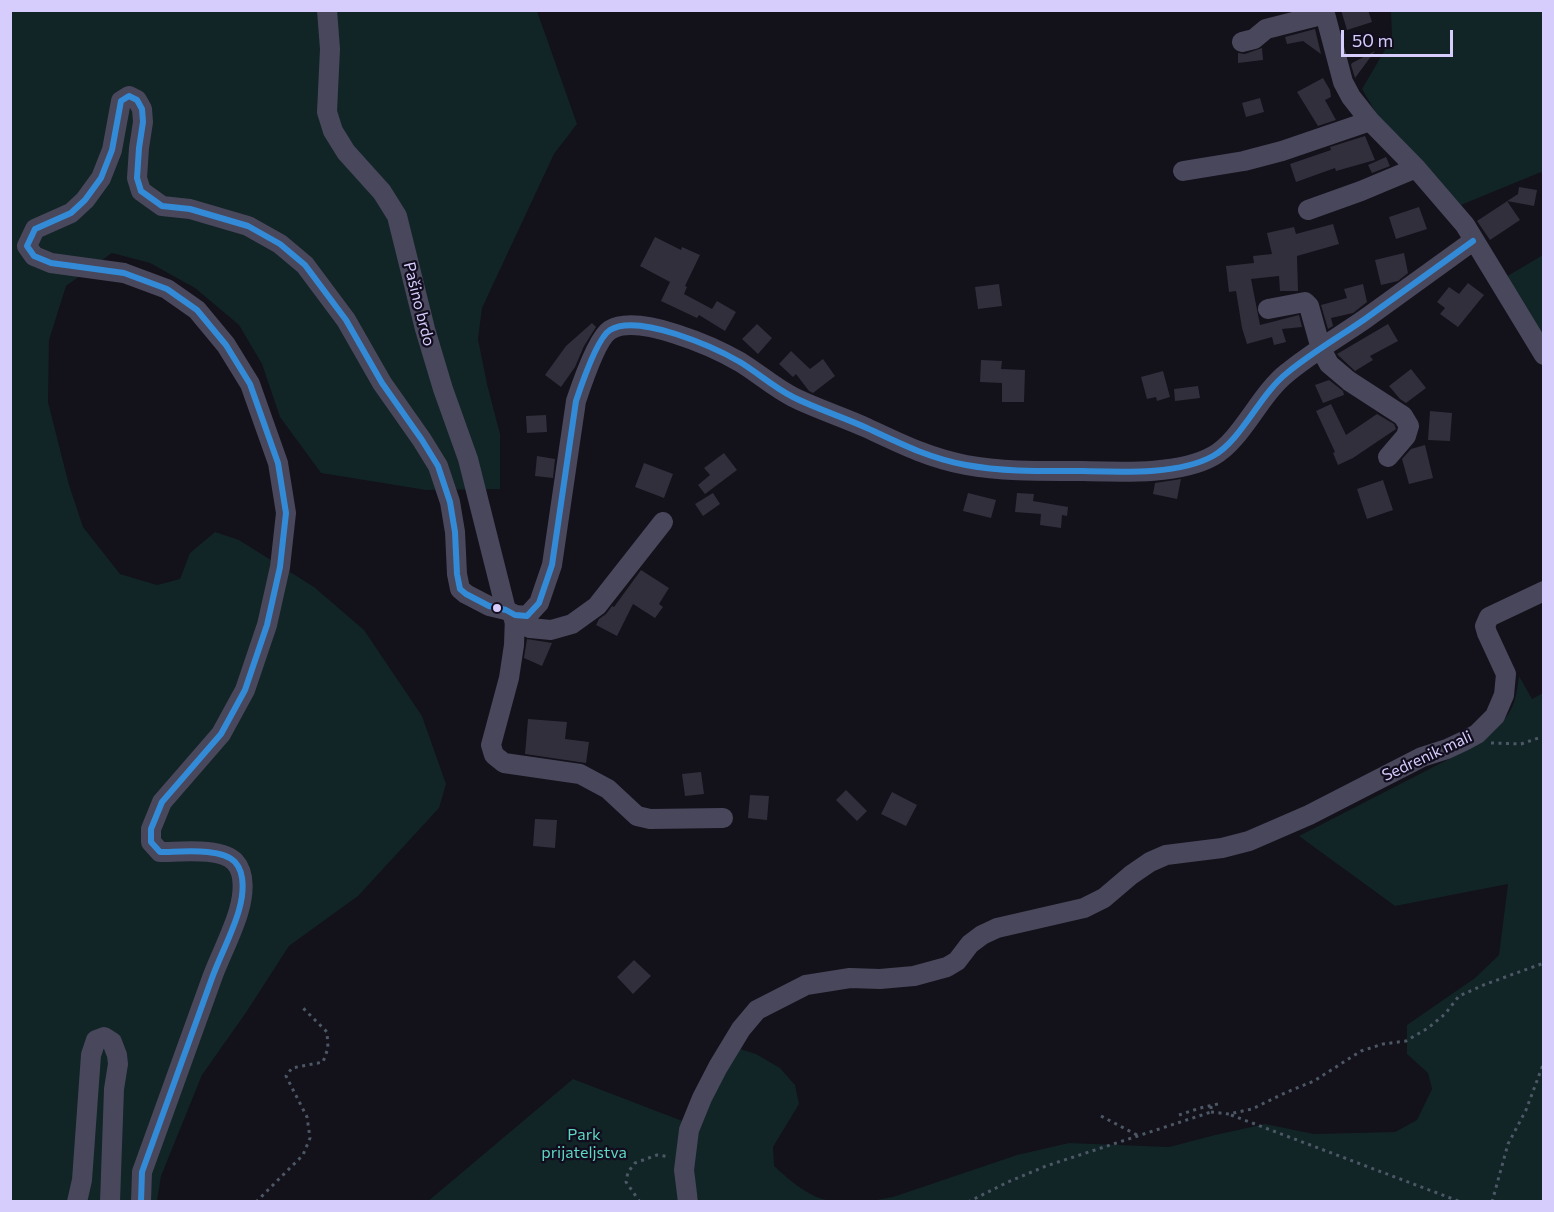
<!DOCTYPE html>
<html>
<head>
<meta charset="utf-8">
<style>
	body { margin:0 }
	#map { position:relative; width:1554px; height:1212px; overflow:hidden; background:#13111a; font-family:Commissioner,sans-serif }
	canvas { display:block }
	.frame { position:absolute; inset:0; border:12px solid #d6cdfc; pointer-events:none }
	.scale { position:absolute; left:1341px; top:30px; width:112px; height:27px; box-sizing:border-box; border:3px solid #d6cdfc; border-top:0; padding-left:8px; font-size:18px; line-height:21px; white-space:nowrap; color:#d6cdfc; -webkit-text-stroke:4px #120d1e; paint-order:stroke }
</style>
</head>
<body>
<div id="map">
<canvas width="1554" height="1212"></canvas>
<div class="frame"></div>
<div class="scale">50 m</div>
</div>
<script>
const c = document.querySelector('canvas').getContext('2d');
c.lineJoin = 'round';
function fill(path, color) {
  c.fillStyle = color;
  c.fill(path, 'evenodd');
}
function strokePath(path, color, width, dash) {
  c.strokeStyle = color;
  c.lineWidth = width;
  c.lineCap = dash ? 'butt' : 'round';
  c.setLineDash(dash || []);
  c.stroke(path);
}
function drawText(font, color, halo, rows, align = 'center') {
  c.font = font + ' Commissioner,sans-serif';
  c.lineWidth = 4.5;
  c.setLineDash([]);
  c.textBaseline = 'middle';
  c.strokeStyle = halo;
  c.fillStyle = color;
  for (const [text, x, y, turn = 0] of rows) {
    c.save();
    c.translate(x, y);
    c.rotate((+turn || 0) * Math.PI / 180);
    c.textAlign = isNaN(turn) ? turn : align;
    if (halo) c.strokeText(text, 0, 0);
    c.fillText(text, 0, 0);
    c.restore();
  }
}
fill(new Path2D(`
	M10,11H537L577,124L554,154L482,308L478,339L487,384L500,434V489L426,490L321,473L280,417L262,364L239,325L195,288L150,263L112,253L66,286L49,340L48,402L69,485L83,527L120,574L157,585L180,579L190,553L215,532L239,540L314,587L364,630L422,716L446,784L439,808L358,896L289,946L245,1014L202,1075L161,1176L157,1201H11Z
	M1391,11H1543V176L1541,172L1461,205L1398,141L1376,113L1362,89L1392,38Z
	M1543,255V344L1504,278Z
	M1519,676L1532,699L1543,693V1201L865,1202L893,1197L1017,1155L1069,1143L1169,1147L1215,1135L1265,1124L1314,1134L1395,1132L1417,1120L1432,1089L1428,1073L1407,1054V1025L1475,978L1499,955L1508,884L1395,906L1299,836L1480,743C1494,731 1510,718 1515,699C1517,692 1518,683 1519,676Z
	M740,1049L756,1054L780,1068L795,1085L799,1104L773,1147L774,1166C791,1181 809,1198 832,1201L699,1202C697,1193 694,1183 693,1174C689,1128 718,1087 740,1049Z
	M573,1079L685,1122L683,1201L427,1202Z`), '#112426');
fill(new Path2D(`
	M1341,10H1368L1372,22L1347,30Z
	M1315,29L1321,54L1303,41L1287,44L1285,37Z
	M1262,48L1263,60L1238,63V53L1245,54Z
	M1375,51L1355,78L1351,65L1352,63Z
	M1323,78L1330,90L1331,97L1325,100L1336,120L1318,126L1297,92Z
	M1260,98L1264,112L1246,117L1242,103Z
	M1365,136L1375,160L1336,171L1335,168L1296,182L1290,164L1331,150L1330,147Z
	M1386,157L1390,166L1372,173L1368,165Z
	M1519,187L1537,190L1534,206L1507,201L1520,220L1490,240L1477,221L1518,194Z
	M1419,207L1427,229L1396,239L1389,217Z
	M1333,224L1339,244L1297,256L1298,291H1280L1279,276L1251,279L1260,325L1299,315L1302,327L1282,329L1286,342L1274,345L1272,337L1247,344L1242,328L1236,291L1229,292L1226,266L1254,263L1253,256L1272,254L1267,233L1294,227L1296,234Z
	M655,237L681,250L682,247L700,255L685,286L687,287L684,294L712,309L717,301L736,312L725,331L699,315L697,318L661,301L670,282L640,266Z
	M1404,253L1408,273L1398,281L1381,285L1375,260Z
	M1468,283L1484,295L1458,327L1440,314L1445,308L1437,302L1449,287L1459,294Z
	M999,284L1002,306L978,309L975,287Z
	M1363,284L1367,302L1353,313L1331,318L1333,326L1328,329L1321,305L1347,298L1344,289Z
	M592,323L596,327L584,346L575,367L561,387L545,375L566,346Z
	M757,324L772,338L758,354L742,339Z
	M1388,324L1398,341L1370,356L1373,360L1355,371L1339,356L1337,354Z
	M791,351L810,369L823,359L835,376L813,393L809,391L796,374L793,377L779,364Z
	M981,360L1002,361L1001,369L1025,370L1024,402H1002V383L980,382Z
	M1411,369L1426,388L1406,403L1400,399L1389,386Z
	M1163,371L1170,397L1157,401L1156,397L1147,399L1141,377Z
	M1329,380L1343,391L1344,395L1323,403L1315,385Z
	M1198,386L1200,398L1175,401L1174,389Z
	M1331,404L1346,435L1377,414L1394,424L1396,429L1353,458L1338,465L1333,453L1335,452L1316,411Z
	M1430,411L1452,413L1450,441L1428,440Z
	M546,415L547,432L527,433L526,416Z
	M1425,445L1433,478L1409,484L1402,459L1411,449Z
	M724,453L737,470L705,494L698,485L710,475L704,468Z
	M537,456L555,459L553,478L535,476Z
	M644,463L673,474L664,498L635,487Z
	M1181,479L1177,499L1153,494L1155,483Z
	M1383,480L1393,510L1367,519L1357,489Z
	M713,493L720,504L703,516L695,504Z
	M968,493L996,500L991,518L963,511Z
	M1017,493L1034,494L1033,501L1068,507L1067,516L1062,515L1061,528L1040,525L1041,514L1015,512Z
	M641,570L669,588L659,604L663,607L655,618L633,604L617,636L596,625L599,619L606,614L612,606L614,607Z
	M527,639L552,643L542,666L524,658Z
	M528,719L567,722L565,739L589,742L586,763L525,754Z
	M701,772L704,794L685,796L682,774Z
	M846,790L867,811L857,821L836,800Z
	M892,792L917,805L906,826L881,814Z
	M750,795L769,796L767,820L748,818Z
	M535,819L557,820L555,848L533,846Z
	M634,960L651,976L633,994L617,977Z`), '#322f3c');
strokePath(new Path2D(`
	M1491,743L1521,744L1544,736
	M1211,1112L1229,1114L1252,1109L1287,1092L1314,1081L1361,1051L1383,1044L1406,1041L1428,1028L1445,1014L1459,996L1486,984L1544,963
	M1179,1115L1200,1108L1222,1103
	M1231,1115L1461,1202
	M1101,1116L1139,1136
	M256,1202L303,1155L310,1138L307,1117L286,1076L292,1068L323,1062L328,1048L327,1032L301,1006
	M640,1202L626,1182L628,1172L635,1163L657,1155L670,1157
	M968,1202L1008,1182L1046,1166L1211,1112V1105
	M1492,1202L1508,1144L1526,1110L1544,1062`), '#4d5866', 3, [3, 4.5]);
strokePath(new Path2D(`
	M327,10L330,49L327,112L333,131L346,152L382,192L397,216L425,329L443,389L468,459L506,610
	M1324,10L1343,82L1351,97L1370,121L1416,168L1465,225L1544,355
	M1242,42L1254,39L1266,29L1325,14
	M1183,171L1244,161L1282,151L1370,121
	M1308,210L1361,191L1416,168
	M1268,309L1305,302L1309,306L1321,349L1329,364L1349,381L1403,416L1409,426L1406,436L1388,457
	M515,615L514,645L509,678L491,745L494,755L504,763L580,774L608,789L637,816L650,819L723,818
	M514,620L530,628L551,630L572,624L597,606L663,522
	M77,1202L82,1180L91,1055L96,1040L104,1037L112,1042L117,1055L118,1064L114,1089L110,1202
	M141,1202L142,1172C165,1107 189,1043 212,978C220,956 233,932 239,910C243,896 246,874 235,862C221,847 180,852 160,852L151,842V829L162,802L221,734L245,690L267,625L280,567L286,513L278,463L250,384L226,345L197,310L167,289L124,273L51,263L34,256L27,246L35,229L71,213L85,200L101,178L112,150L121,101L129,96L137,100L142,109L143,122L139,148L137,178L141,191L162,206L190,209L248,226L280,244L305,265L346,320L382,383L422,440L438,466L450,502L455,532L457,574L460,589L466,594L489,606L506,610L515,615L527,616L539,603L552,565L576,401C581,386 597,338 610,330C638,313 714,347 740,362C758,373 775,388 793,397C817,409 843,417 867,428C901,444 929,458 966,465C1004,472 1044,471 1083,471C1121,472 1179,475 1213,456C1241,441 1260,394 1287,373C1311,353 1339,337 1365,319C1401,293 1437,267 1473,241
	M688,1202L684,1170L689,1130L702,1098L718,1067L741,1029L757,1010L806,985L850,978L880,979L914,976L947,967L957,961L970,944L982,935L997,928L1084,908L1104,898L1131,875L1150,862L1166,855L1222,848L1249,841L1309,815L1422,757L1447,749L1464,741L1477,734L1495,716L1504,695L1506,674L1487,633L1485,626L1489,617L1544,591`), '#49475b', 20);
strokePath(new Path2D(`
	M141,1202L142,1172C165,1107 189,1043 212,978C220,956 233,932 239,910C243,896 246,874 235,862C221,847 180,852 160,852L151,842V829L162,802L221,734L245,690L267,625L280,567L286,513L278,463L250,384L226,345L197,310L167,289L124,273L51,263L34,256L27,246L35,229L71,213L85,200L101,178L112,150L121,101L129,96L137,100L142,109L143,122L139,148L137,178L141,191L162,206L190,209L248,226L280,244L305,265L346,320L382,383L422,440L438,466L450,502L455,532L457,574L460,589L466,594L489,606L506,610L515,615L527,616L539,603L552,565L576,401C581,386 597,338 610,330C638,313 714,347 740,362C758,373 775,388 793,397C817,409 843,417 867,428C901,444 929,458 966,465C1004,472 1044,471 1083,471C1121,472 1179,475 1213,456C1241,441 1260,394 1287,373C1311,353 1339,337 1365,319C1401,293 1437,267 1473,241`), '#338bd7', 6);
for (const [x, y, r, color] of [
	[497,608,5,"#d6cdfc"]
]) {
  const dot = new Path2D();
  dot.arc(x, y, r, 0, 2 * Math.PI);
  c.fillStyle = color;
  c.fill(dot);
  strokePath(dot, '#120d1e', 2);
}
drawText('16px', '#d6cdfc', '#120d1e', [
	["Pašino brdo",419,304,76],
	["Sedrenik mali",1427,756,-25]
]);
drawText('16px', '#5ed8c3', '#120d1e', [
	["Park",584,1135],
	["prijateljstva",584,1153]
]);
</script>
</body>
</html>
